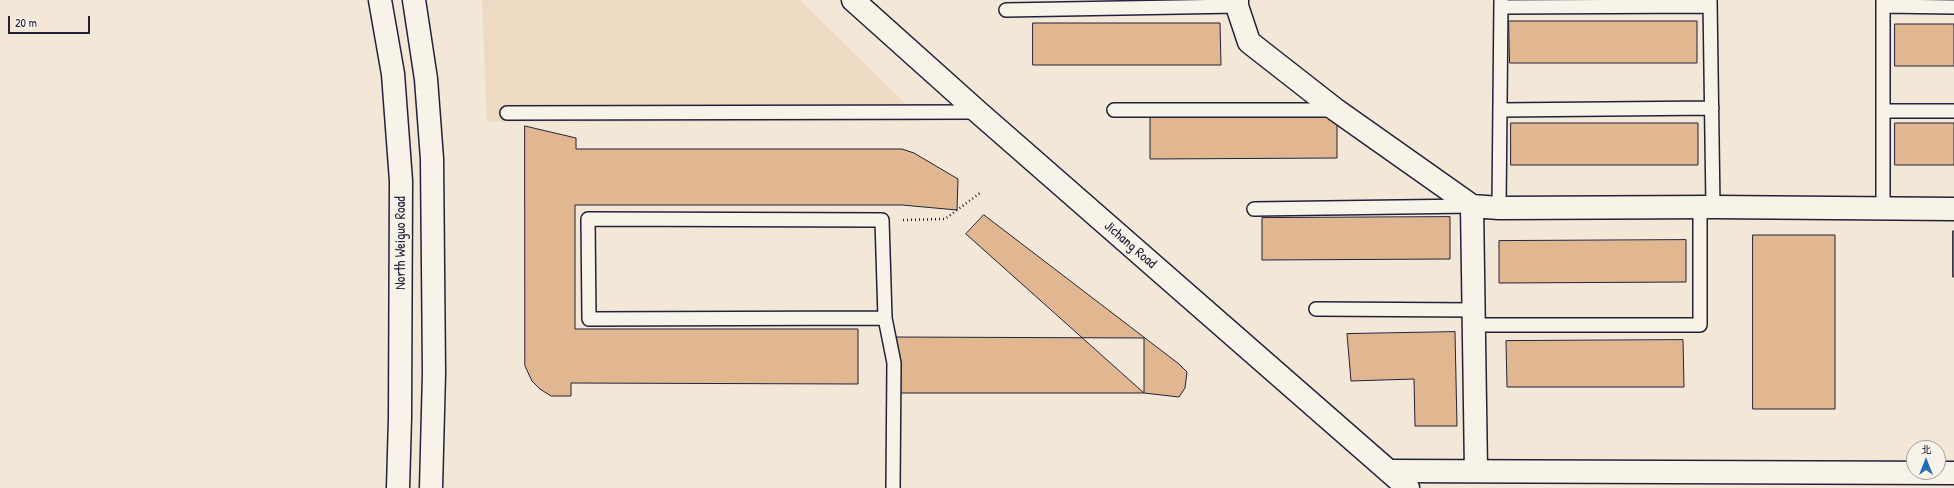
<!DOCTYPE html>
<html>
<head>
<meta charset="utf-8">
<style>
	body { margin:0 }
	#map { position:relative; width:1954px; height:488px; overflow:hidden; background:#f3e7d7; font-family:"Patrick Hand","LXGW WenKai TC",sans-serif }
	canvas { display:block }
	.north { position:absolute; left:1906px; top:440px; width:40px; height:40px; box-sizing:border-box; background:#f7f3e8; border:1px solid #a29fa3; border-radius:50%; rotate:0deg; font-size:11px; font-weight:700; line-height:16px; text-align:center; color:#22223b }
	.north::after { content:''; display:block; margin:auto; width:14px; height:18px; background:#1f6fb2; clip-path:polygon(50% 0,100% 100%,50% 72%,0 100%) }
	.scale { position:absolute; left:8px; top:16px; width:82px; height:18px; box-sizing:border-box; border:2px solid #22223b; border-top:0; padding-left:5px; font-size:12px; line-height:14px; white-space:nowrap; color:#22223b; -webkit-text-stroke:3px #f7f3e8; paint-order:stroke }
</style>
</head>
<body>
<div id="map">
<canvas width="1954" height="488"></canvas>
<div class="north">北</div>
<div class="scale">20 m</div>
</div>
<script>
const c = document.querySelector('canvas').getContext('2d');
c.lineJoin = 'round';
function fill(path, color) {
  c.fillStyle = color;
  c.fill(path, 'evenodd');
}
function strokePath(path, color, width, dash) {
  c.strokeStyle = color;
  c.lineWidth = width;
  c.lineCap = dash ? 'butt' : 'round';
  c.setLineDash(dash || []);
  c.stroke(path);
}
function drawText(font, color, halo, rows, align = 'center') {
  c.font = font + ' "Patrick Hand",sans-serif';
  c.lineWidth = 3.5;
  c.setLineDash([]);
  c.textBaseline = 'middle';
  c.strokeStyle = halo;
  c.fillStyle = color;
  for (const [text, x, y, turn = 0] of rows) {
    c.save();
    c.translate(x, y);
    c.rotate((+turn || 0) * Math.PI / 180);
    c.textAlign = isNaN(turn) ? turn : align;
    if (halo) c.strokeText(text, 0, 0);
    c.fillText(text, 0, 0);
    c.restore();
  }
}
fill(new Path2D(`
	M482,0H800L923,121L487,122Z`), '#eed9c2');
const building = new Path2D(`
	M1509,21H1697V63H1510Z
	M1033,23H1220L1221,65H1033Z
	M1895,24H1954V66H1895Z
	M1337,116V158L1150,159V117Z
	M1511,123H1698V165H1511Z
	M1895,123H1954V165H1895Z
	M525,126L576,138V149H902L914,153L958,179L957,210L902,205H575V329H858V384L571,383V396H551L540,389L532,381L525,366Z
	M984,215L1179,364L1187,372L1185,388L1179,397L1144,393L966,234Z
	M1450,217V259L1262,260V218Z
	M1953,231H1954V277H1953Z
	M1753,235H1835V409H1753Z
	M1686,240V282L1499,283V241Z
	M1455,332L1457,426H1415L1414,379L1351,381L1347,334Z
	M894,337L1144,338V393H894Z
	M1683,340L1684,387H1507L1506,341Z`);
fill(building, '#e1b791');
strokePath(building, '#22223b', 1);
const lane = new Path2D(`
	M1710,0L1713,207
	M1883,6L1954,7
	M1501,7L1710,6
	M1006,10L1237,6
	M1114,110H1334
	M1501,110L1712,108
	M1883,111H1954
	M507,113L978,112
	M1499,208L1501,0
	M1254,209L1471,206
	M1883,209V0
	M1316,309L1474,310
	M885,318L589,319L588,219L882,220L885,318L894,363L893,488
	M1474,325H1700V207`);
const street = new Path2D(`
	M1237,0V6L1249,42L1336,110L1472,206L1499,208L1713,207L1954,209
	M1472,206L1476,471
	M1389,471L1954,473`);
const secondary = new Path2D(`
	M380,0L393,74L401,181L400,418L398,488
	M414,0L426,79L432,159L434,373L431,488
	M853,0L978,112L1408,488`);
strokePath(lane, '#22223b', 16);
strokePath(street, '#22223b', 25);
strokePath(secondary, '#22223b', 25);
strokePath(new Path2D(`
	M903,220L945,219L980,193`), '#22223b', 2.5, [1, 3]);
strokePath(lane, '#f7f3e8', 13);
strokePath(street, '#f7f3e8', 22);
strokePath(secondary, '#f7f3e8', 22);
drawText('14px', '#22223b', '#f7f3e8', [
	["North Weiguo Road",401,243,-90],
	["Jichang Road",1130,245,41]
]);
</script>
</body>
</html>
